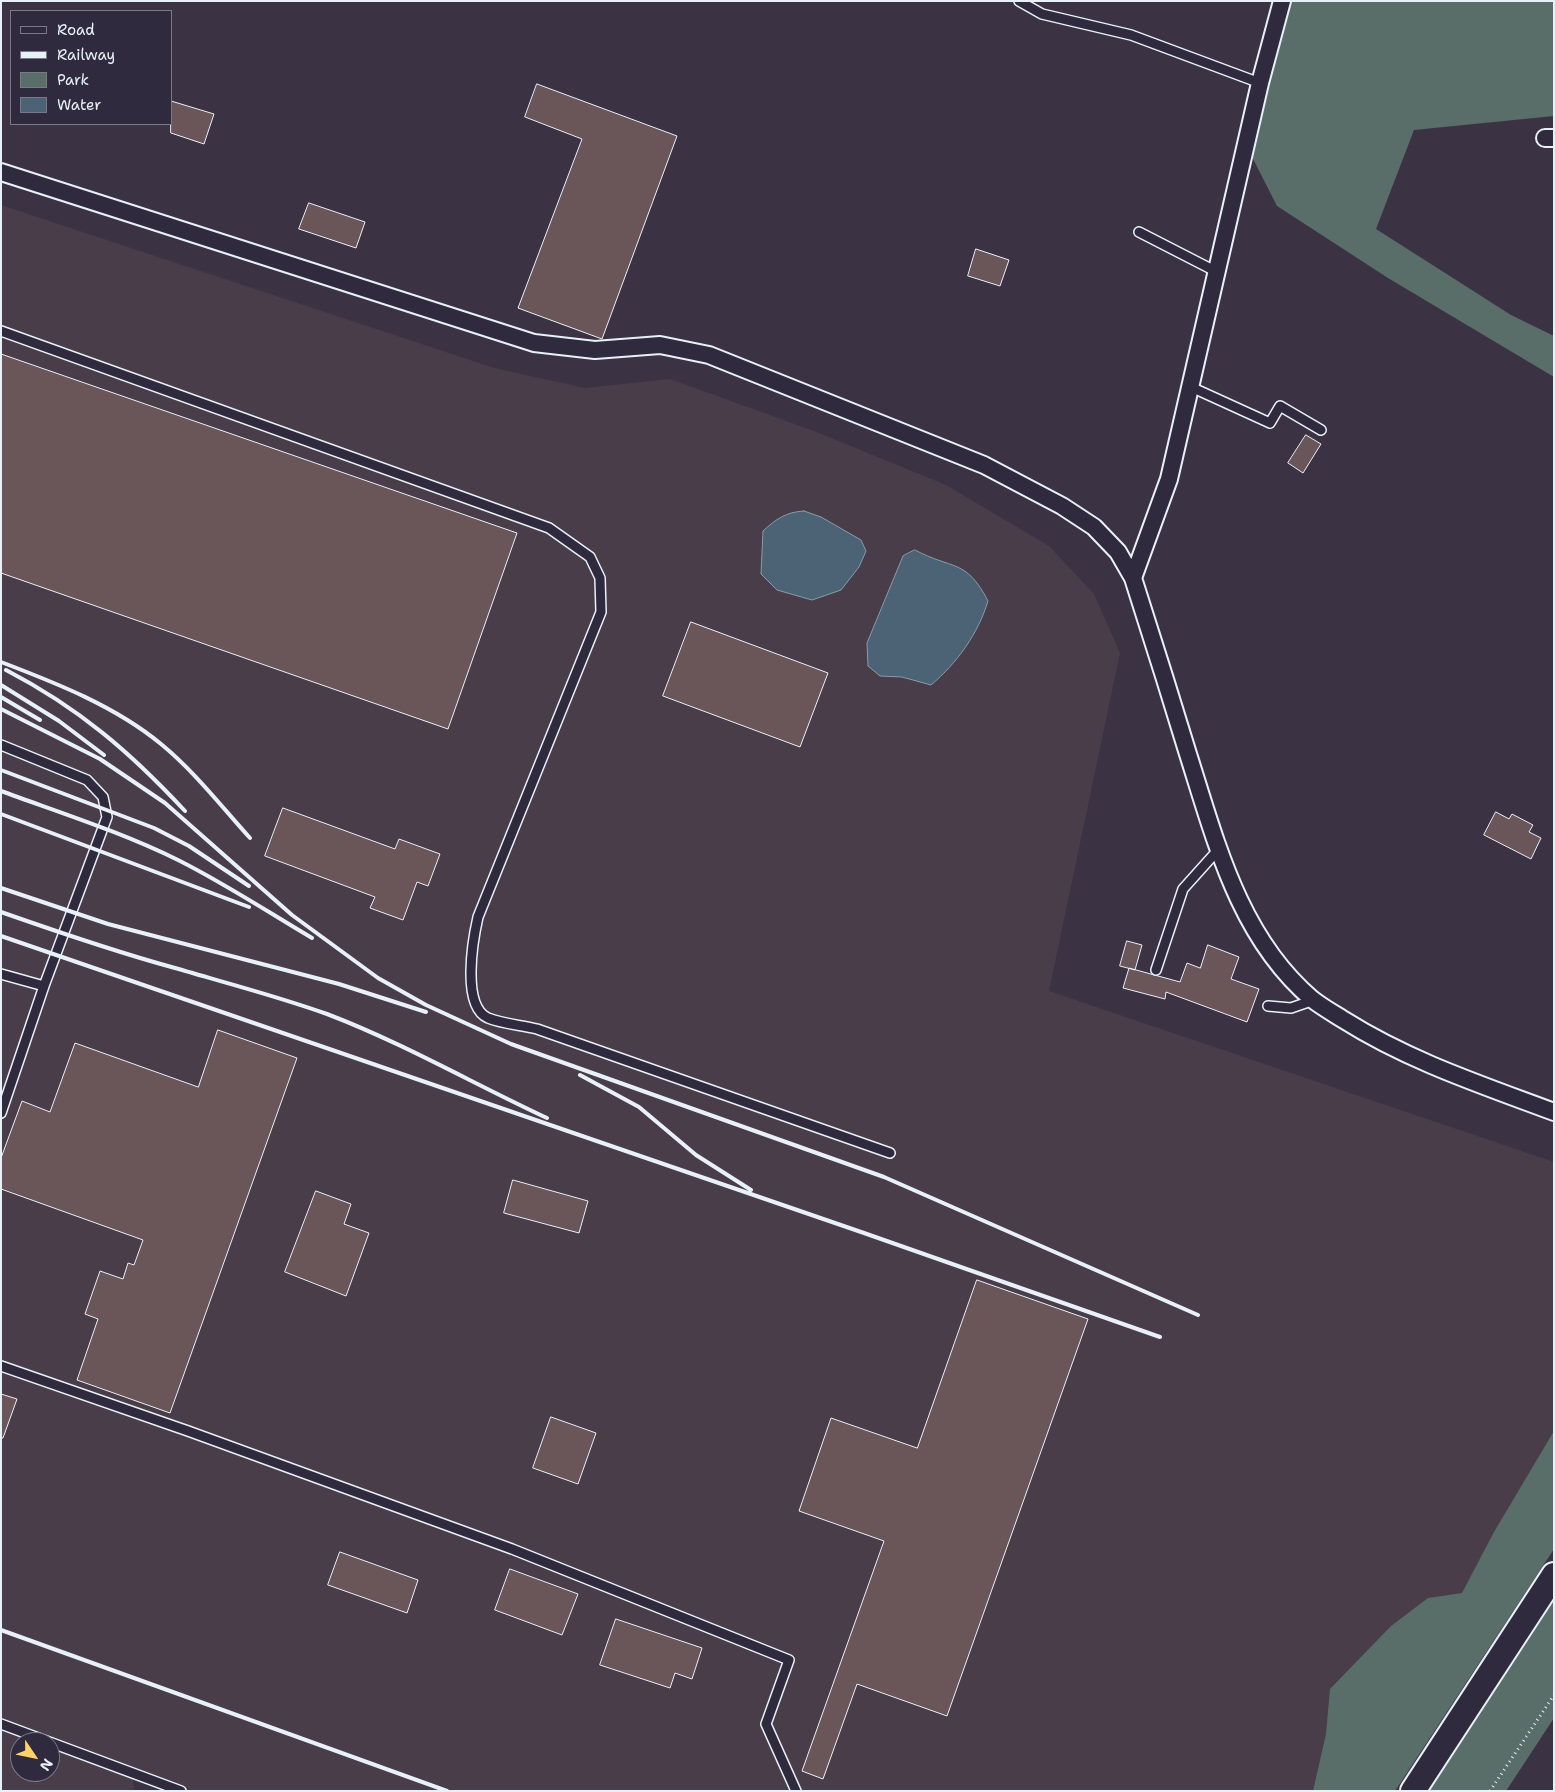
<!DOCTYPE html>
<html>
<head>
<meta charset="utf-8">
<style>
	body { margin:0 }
	#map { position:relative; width:1555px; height:1792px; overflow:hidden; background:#3b3343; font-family:"Shantell Sans",sans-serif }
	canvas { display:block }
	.frame { position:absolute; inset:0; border:2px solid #e8f1f8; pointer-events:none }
	.legend { position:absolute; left:10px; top:10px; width:162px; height:115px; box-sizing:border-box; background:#2f2a3d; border:1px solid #797a88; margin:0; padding:6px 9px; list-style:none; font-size:15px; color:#e8f1f8 }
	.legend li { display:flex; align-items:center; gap:10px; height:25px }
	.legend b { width:25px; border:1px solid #797a88 }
	.north { position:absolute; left:10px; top:1732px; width:50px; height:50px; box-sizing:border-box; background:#2f2a3d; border:1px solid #797a88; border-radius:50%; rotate:124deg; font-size:14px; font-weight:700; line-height:20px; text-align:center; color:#e8f1f8 }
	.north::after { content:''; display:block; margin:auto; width:18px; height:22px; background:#ffd166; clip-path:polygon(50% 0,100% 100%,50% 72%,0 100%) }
</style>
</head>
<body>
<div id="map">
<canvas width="1555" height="1792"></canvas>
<div class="frame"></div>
<ul class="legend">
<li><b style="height:6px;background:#2f2a3d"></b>Road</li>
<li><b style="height:6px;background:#e8f1f8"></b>Railway</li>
<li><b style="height:14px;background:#596e68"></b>Park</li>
<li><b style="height:14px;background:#4b6375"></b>Water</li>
</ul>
<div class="north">N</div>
</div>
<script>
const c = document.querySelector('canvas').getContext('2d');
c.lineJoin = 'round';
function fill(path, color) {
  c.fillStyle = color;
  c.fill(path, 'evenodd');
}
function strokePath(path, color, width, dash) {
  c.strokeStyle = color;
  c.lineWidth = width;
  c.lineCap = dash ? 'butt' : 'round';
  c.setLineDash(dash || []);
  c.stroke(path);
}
fill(new Path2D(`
	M1,205L494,368L585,388L670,379L814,431L946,485L1049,546L1094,594L1120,653L1049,991L1554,1162V1524L1385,1791H165L133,1779L134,1791H1ZM20,1742H50V1772H20Z`), '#493d4a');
fill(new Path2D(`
	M1284,1H1554V116L1414,130L1376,229L1511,315L1554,336V377L1388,278L1277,206L1250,153Z
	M1554,1431V1549L1395,1791H1313L1326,1734L1330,1689L1391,1626L1428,1598L1462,1593L1494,1532Z
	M1554,1579V1718L1506,1791H1421Z`), '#596e68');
const water = new Path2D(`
	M804,511L821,517L861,540L866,551L859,567L841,590L812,600L777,590L761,574L763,531C776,519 786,512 804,511Z
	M915,550C952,570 966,558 988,601C978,634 957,663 931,685L902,677L880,676L868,666L867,643L903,556Z`);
fill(water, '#4b6375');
strokePath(water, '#8a9ca9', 1);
const building = new Path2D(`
	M537,84L677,136L602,339L518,308L582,139L525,117Z
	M171,101L214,114L204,144L171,133Z
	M309,203L365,222L356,248L299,229Z
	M976,249L1009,260L1000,286L968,276Z
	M1,354L517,533L448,729L1,573Z
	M1306,435L1321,444L1303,473L1288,463Z
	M691,622L828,673L800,747L663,696Z
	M283,808L395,849L399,839L440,854L428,886L417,882L403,920L370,908L375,897L265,856Z
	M1496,812L1509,819L1512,814L1533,825L1529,832L1541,838L1531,859L1484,835Z
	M1127,941L1142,945L1135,970L1120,966Z
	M1208,945L1239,957L1231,979L1259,989L1247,1022L1166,992L1165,999L1123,988L1129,968L1180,982L1187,963L1200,968Z
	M218,1030L297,1058L170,1413L77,1380L98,1319L85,1314L100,1271L123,1279L128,1263L134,1265L143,1240L1,1189V1158L22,1101L50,1112L75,1043L198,1087Z
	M513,1180L588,1201L579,1233L504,1213Z
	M316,1191L351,1204L344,1224L369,1233L346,1296L285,1272Z
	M977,1280L1088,1319L947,1716L857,1684L823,1779L802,1771L884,1541L799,1511L831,1418L917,1448Z
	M1,1394L17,1399L3,1438H1Z
	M551,1417L596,1433L578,1484L533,1468Z
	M340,1552L418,1580L407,1613L328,1585Z
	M510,1569L578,1594L562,1635L495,1610Z
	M616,1619L702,1648L692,1679L675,1673L670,1688L600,1665Z`);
fill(building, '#6a5559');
strokePath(building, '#e8f1f8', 1);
const lane = new Path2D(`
	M1019,1L1042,14L1131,35L1260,83
	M1139,232L1217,272
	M1,331L549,528L590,557L600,578L601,612L478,917C473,939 461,1006 488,1018C503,1024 521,1025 537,1029L890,1153
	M1191,387L1270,423L1280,406L1321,430
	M1,745L87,780L103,797L107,817L44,986L1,1113
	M1156,970L1183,889L1218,850
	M1,974L44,986
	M1268,1006L1291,1008L1314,1000
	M1,1366L188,1431L512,1549L789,1660L766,1724L796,1791
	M1,1724L181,1791`);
const street = new Path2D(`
	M1545,138H1554
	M1,172L534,343L595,350L660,345L709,355L984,465L1062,506L1094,527L1118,552L1133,578C1152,637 1170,695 1188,754C1216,842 1239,937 1312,999C1322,1007 1333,1013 1344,1020C1409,1061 1482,1085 1554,1112
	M1133,578L1169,479L1260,83L1282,1`);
const secondary = new Path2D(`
	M1413,1791L1554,1575`);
strokePath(lane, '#e8f1f8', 12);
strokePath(street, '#e8f1f8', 20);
strokePath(secondary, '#e8f1f8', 28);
strokePath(new Path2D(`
	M1490,1791L1554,1695`), '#e8f1f8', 3, [1, 4]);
strokePath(lane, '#2f2a3d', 9);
strokePath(street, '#2f2a3d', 16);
strokePath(secondary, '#2f2a3d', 24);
strokePath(new Path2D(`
	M1,662C56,683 115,706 161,744C194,771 221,806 250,838
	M6,670C79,708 130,752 185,811
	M1,685L59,721L104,755
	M1,697L40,720
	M1,709L100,759L165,803L292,915L378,978L426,1005L511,1044L884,1177L1198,1315
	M1,770L154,828L189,846L249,886
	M1,791C61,813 121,832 178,860C224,883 268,912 312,938
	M1,814L249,907
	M1,888L108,924L339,984L426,1012
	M1,912C58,932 116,952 175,968C226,983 277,996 327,1014C403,1043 474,1084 547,1118
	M1,936L864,1233L1160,1337
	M580,1075L639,1107L696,1155L751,1190
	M1,1630L447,1791`), '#e8f1f8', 4);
</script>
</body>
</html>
